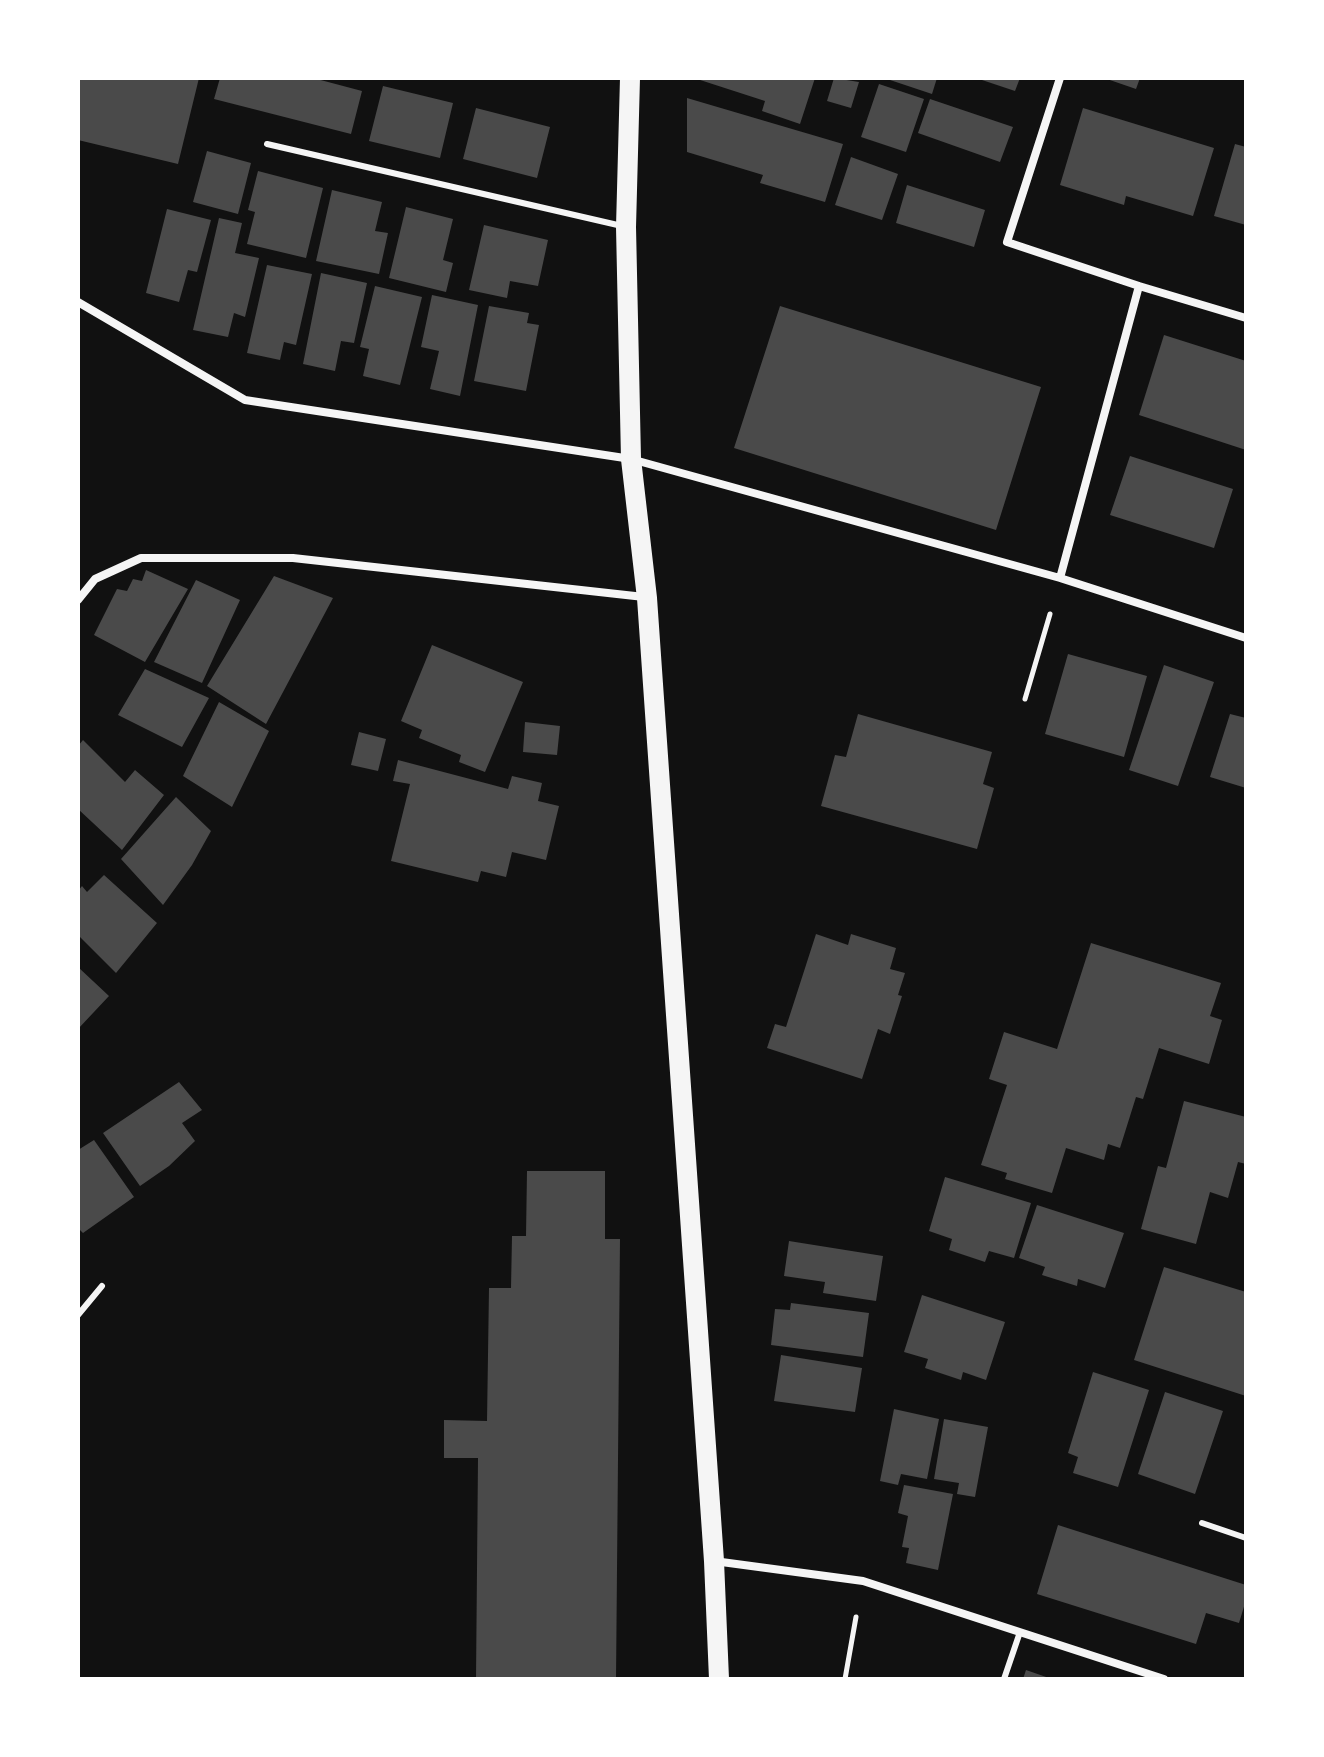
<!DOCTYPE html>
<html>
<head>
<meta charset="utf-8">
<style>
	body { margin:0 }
	#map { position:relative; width:1324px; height:1757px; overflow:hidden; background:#111; font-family:Cabin,sans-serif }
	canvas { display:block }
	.frame { position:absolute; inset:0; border:80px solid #fff; pointer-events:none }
</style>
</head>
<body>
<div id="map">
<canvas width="1324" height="1757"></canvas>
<div class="frame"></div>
</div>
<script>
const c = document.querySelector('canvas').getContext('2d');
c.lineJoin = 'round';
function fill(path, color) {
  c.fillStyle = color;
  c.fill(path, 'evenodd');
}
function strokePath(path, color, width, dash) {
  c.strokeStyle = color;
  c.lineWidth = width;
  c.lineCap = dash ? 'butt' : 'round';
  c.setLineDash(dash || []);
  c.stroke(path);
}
fill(new Path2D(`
	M78,78H199L178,164L78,140Z
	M220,78H313L362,91L351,134L214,99Z
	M815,78L800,124L762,111L765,101L697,79Z
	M834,78L859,82L851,108L827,101Z
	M884,78H937L932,94Z
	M976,78H1020L1015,91Z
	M1104,78H1140L1136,89Z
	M879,84L924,99L906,152L861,137Z
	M383,86L453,103L440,158L369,141Z
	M687,98L843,144L825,202L760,183L763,175L687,152Z
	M930,99L1013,127L1000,162L918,133Z
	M476,108L550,127L537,178L463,159Z
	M1083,108L1214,148L1193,216L1126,196L1124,205L1060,185Z
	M1235,144L1246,147V225L1214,216Z
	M207,151L251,163L238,214L193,202Z
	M851,157L898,174L882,220L835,205Z
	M258,171L323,188L306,258L247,244L255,212L248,210Z
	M907,185L985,210L974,247L896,223Z
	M332,190L382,202L375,231L388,233L379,274L316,261Z
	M406,207L453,219L443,260L453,263L446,292L389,278Z
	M167,209L211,220L197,272L188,270L179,302L146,293Z
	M219,218L242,223L235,253L259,258L245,317L234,313L228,337L193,330Z
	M484,225L548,240L538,286L510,281L507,298L469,290Z
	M267,265L312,274L296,345L284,342L280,360L247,353Z
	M321,273L367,283L354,343L341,341L335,371L303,364Z
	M375,286L422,297L400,385L363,376L369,349L360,347Z
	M432,295L478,305L460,396L430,389L439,351L421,347Z
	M489,306L529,313L527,323L539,325L526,391L474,381Z
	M780,306L1041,387L996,530L734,448Z
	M1164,335L1246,361V450L1139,415Z
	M1130,456L1233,489L1214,548L1110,515Z
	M146,570L188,589L145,662L94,635L117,589L127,591L133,579L142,581Z
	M274,576L333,598L266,724L207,686Z
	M196,580L240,600L202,683L154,662Z
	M432,645L523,682L485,772L459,762L461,755L419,738L422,730L401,721Z
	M1068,654L1147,676L1124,757L1045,734Z
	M1164,665L1214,682L1178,786L1129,770Z
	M145,669L209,698L182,747L118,715Z
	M219,702L269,731L232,807L183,776Z
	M858,714L992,752L983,784L994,788L977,849L821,806L835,755L846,757Z
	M1230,714L1246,718V788L1210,777Z
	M525,722L560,726L557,755L523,752Z
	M359,732L386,739L378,771L351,765Z
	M83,740L125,782L135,770L164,795L122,850L78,809V746Z
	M398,760L508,789L512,776L542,783L538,801L559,806L546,860L512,852L506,877L481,871L478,882L391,861L410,784L393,781Z
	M176,797L211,831L192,865L163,905L121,859Z
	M104,875L157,923L116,973L78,935V891L82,886L87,892Z
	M816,934L848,945L851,934L896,948L890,969L905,973L898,995L902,996L890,1034L878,1029L862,1079L767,1048L775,1024L786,1027Z
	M1091,943L1221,983L1210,1016L1222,1020L1209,1064L1159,1048L1143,1099L1136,1097L1120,1148L1108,1144L1104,1160L1066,1148L1052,1193L1005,1179L1007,1173L981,1165L1007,1085L989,1079L1004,1032L1057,1049Z
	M78,967L109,996L78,1029Z
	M179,1082L202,1110L182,1123L195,1141L169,1166L140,1186L103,1133Z
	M1184,1101L1246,1117V1164L1238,1162L1228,1198L1210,1192L1196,1244L1141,1229L1158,1166L1166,1168Z
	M94,1140L134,1197L83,1233L78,1228V1150Z
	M527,1171H605V1239H620L616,1679H476L478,1458H444V1420L487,1421L489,1288H511L512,1236H526Z
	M945,1177L1031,1203L1014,1258L989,1251L985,1262L949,1250L952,1239L929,1231Z
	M1037,1205L1124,1233L1105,1288L1078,1279L1077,1286L1042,1275L1045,1267L1019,1258Z
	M789,1241L883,1256L876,1301L823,1293L825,1282L784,1276Z
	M1164,1267L1246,1292V1396L1134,1360Z
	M922,1295L1005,1322L986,1380L963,1372L961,1380L925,1368L928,1359L904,1352Z
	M791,1303L869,1313L863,1357L771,1345L775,1309L790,1310Z
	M781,1355L862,1368L855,1412L774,1401Z
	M1093,1372L1149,1390L1118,1487L1073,1473L1078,1457L1068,1453Z
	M1165,1392L1223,1411L1195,1494L1138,1474Z
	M894,1409L939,1419L927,1479L901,1474L898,1485L880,1481Z
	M944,1419L988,1427L975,1497L957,1494L959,1483L934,1479Z
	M904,1485L953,1494L938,1570L906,1563L909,1548L902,1547L908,1516L898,1513Z
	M1058,1525L1246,1585V1600L1239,1623L1206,1613L1196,1644L1037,1594Z
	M1026,1670L1052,1679H1023Z`), '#4a4a4a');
strokePath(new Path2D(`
	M1025,699L1050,614
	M845,1679L856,1617`), '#f5f5f5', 5);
strokePath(new Path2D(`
	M267,144L622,226
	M78,1315L102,1286
	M1202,1523L1246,1538
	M1004,1679L1020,1632`), '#f5f5f5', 6);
strokePath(new Path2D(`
	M1060,78L1007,242L1139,286L1060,578
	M1139,286L1246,318
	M78,302L245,400L631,459L1060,578L1246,638
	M78,600L95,579L141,558H293L644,597
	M714,1561L863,1581L1164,1679`), '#f5f5f5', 8);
strokePath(new Path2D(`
	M630,78L626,227L631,459L647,598L714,1561L719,1679`), '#f5f5f5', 20);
</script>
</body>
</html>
